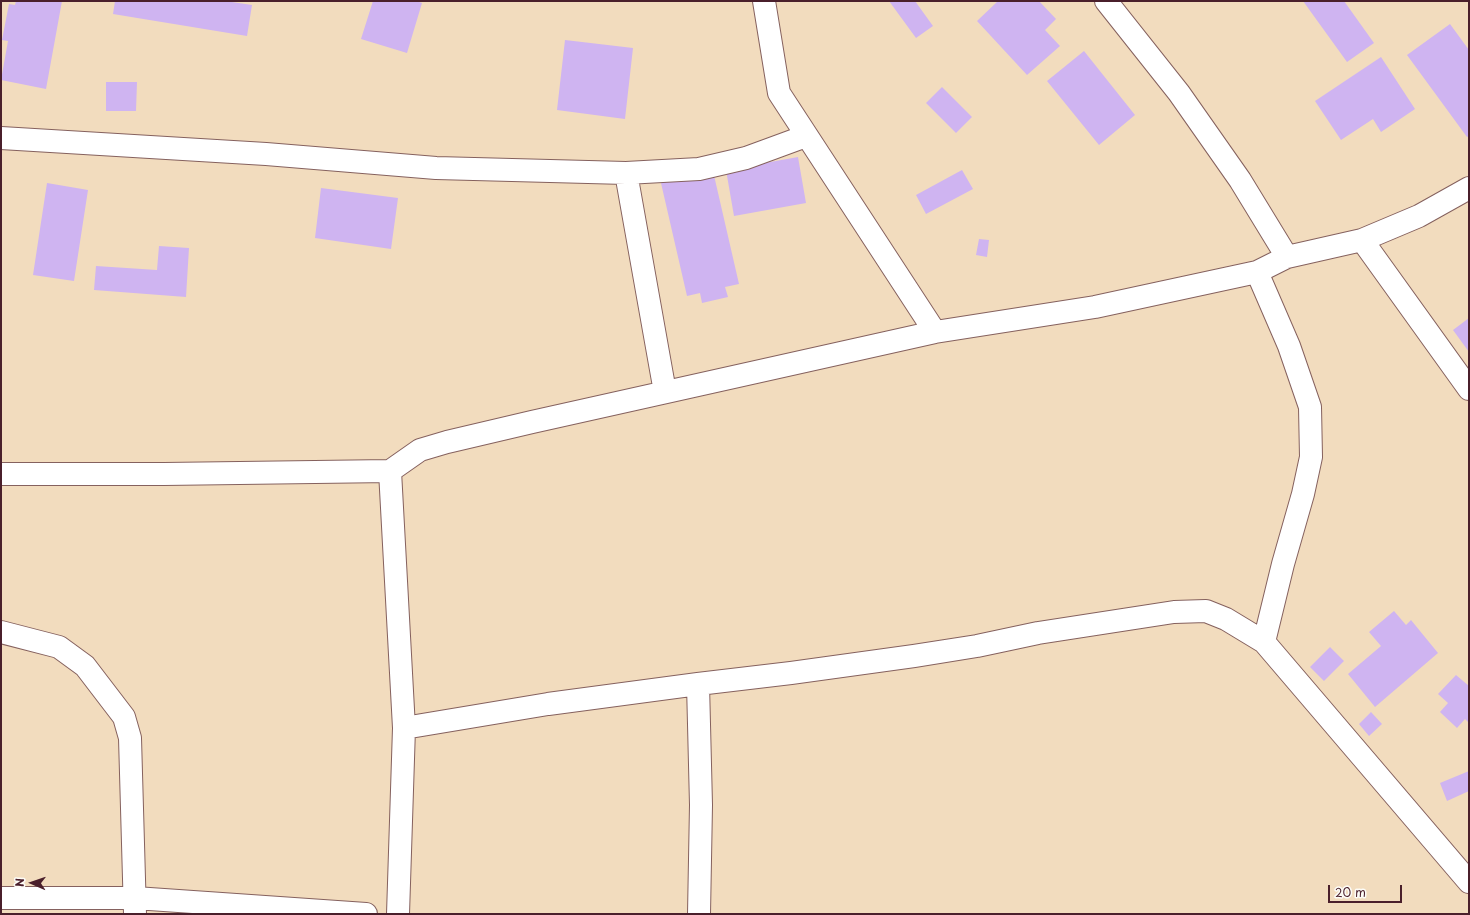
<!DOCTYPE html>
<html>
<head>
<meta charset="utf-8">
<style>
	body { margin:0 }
	#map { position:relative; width:1470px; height:915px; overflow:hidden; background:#f2dcbe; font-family:"Playpen Sans",sans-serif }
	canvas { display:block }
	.frame { position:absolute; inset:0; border:2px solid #4a1f2b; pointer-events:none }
	.north { position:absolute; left:12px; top:863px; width:40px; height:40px; -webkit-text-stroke:3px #fdfcf7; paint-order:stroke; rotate:272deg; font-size:11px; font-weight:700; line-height:16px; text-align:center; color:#4a1f2b }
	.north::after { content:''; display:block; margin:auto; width:14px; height:18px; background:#4a1f2b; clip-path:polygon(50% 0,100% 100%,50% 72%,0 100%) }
	.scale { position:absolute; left:1328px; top:885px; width:74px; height:18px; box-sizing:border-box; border:2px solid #4a1f2b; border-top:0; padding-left:5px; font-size:12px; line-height:14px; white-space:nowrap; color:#4a1f2b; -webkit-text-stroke:3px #fdfcf7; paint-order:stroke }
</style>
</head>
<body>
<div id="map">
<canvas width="1470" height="915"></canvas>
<div class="frame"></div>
<div class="north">N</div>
<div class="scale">20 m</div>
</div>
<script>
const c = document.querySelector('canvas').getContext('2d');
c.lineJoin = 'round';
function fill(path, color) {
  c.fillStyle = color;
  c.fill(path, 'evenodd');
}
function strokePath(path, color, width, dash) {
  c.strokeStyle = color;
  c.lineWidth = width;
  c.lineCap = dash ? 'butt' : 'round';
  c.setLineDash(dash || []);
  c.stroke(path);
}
fill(new Path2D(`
	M16,1H62L46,89L1,80L8,41L2,40L9,4L15,5Z
	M115,1H225L252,5L247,36L113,14Z
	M373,1H416L422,3L407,53L361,39Z
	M889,1H915L933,26L916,38Z
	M998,1H1039L1056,19L1045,30L1060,46L1027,75L977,21Z
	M1303,1H1344L1374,43L1347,62Z
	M1450,24L1469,50V136L1467,137L1407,55Z
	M565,40L633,48L625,119L557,110Z
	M1084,51L1135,115L1099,145L1047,81Z
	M1381,57L1415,109L1381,132L1373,119L1341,140L1315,101Z
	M106,82H137L136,111H106Z
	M942,87L972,117L956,133L926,103Z
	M798,157L806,203L734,216L726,170Z
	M962,170L973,189L926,214L916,195Z
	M713,171L739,284L725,287L728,297L702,303L700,293L687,296L661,183Z
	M47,183L88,190L74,281L33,275Z
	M321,188L398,198L391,249L315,238Z
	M979,239L989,240L987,257L976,255Z
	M159,246L189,248L186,297L94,290L96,266L157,270Z
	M1469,318V352L1453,330Z
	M1394,611L1406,625L1411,620L1438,653L1375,707L1348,674L1381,646L1369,632Z
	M1330,647L1344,661L1324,681L1310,667Z
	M1456,675L1469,686V723L1465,719L1457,728L1440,712L1448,703L1438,694Z
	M1371,712L1382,724L1369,736L1359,724Z
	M1469,771V791L1447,801L1440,783Z`), '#cfb4f1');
const street = new Path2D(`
	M764,1L779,93L935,332
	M1106,1L1179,93L1240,180L1287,257
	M1,138L266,154L436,168L626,173L699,169L746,158L806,136
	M626,173L665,392
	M1362,240L1469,389
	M1257,272L1289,346L1310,407L1311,457L1303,494L1283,564L1264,642
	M390,471L420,450L447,442L532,422L935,332L1095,307L1257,272L1287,257L1362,240L1419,216L1469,188
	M1,474H164L390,471L404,728L398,914
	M1,632L59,647L85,666L124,717L130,738L135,914
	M698,684L701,805L699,914
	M404,728L548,704L698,684L791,673L914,656L977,646L1038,633L1174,612L1206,611L1226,619L1264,642L1469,882
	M1,898H135L366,914`);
strokePath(street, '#85615e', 24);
strokePath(street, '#fff', 22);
</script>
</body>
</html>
